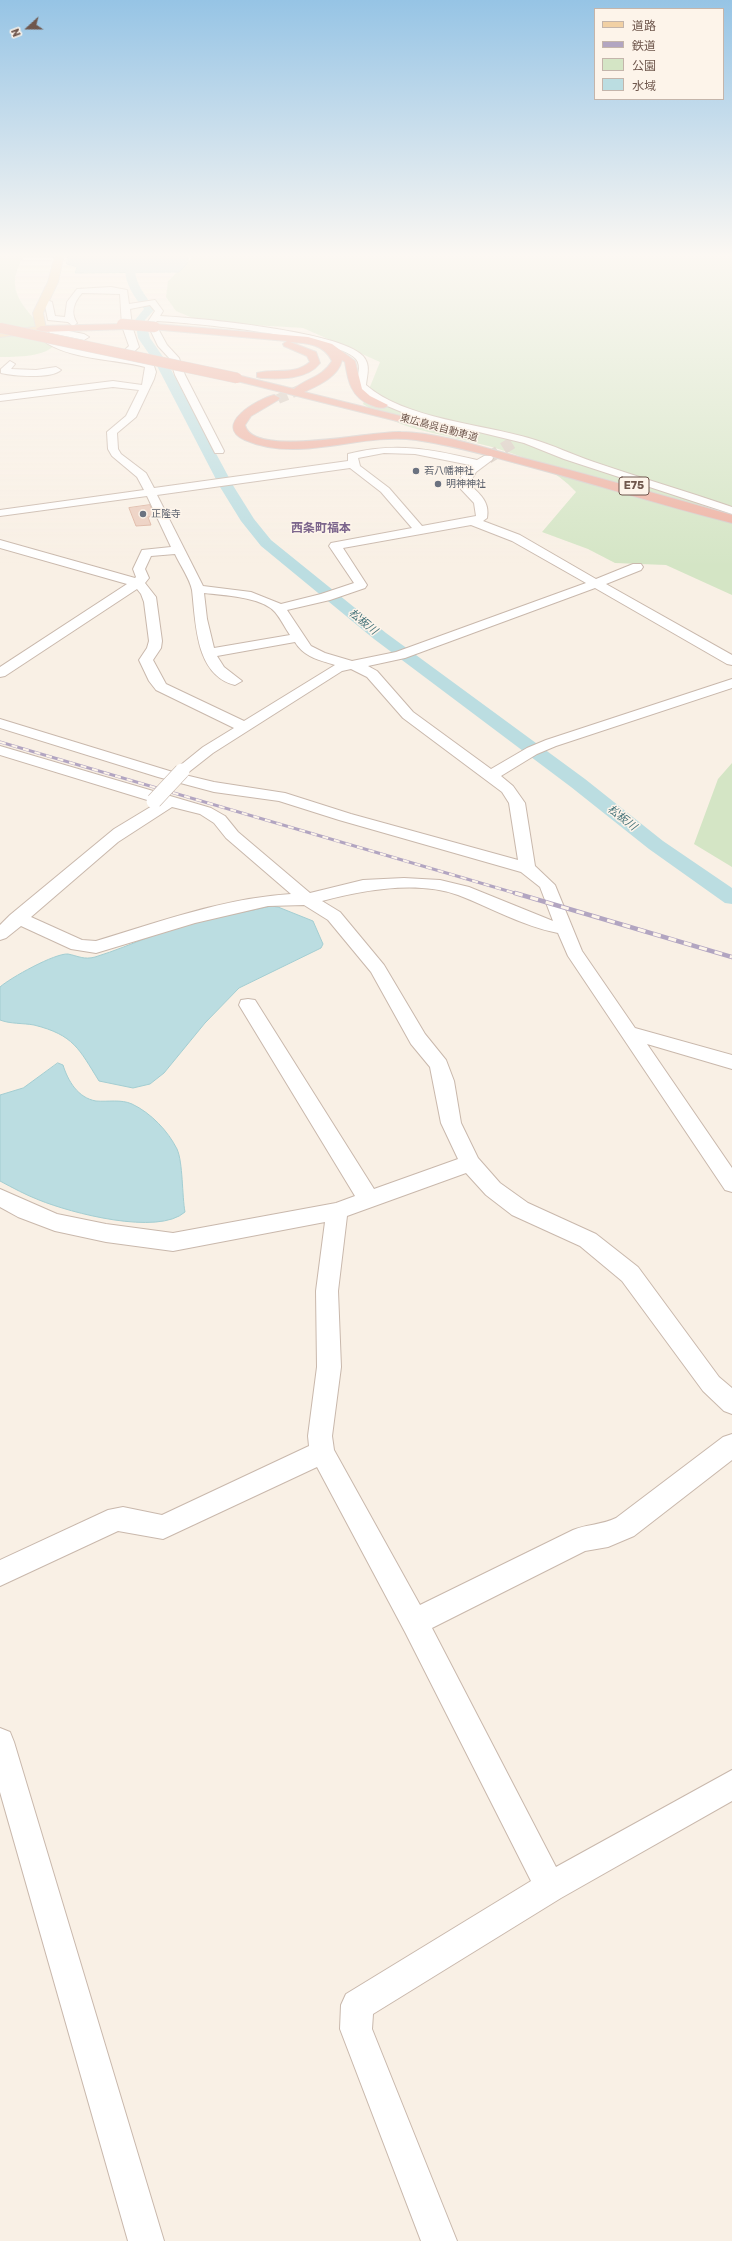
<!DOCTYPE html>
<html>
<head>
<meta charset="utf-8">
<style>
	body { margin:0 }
	#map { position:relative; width:732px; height:2241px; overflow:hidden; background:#f9f0e5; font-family:Rubik,"Noto Sans JP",sans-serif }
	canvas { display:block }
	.legend { position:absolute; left:594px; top:8px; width:130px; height:92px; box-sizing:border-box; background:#fdf4ea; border:1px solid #c4b5ab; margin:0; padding:5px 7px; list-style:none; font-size:12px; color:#6f574d }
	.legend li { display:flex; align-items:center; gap:8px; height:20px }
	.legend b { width:20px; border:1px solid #c4b5ab }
	.north { position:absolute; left:8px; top:8px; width:40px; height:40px; -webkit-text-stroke:3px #fdf4ea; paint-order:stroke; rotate:249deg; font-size:11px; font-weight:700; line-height:16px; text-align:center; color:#6f574d }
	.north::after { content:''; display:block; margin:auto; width:14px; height:18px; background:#6f574d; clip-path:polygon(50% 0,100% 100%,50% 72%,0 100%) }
</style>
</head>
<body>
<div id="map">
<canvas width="732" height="2241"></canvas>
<ul class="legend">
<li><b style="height:5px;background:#f1d0a4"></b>道路</li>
<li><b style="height:5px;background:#b2a5c1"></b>鉄道</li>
<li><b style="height:11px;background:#d4e5c5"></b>公園</li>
<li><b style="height:11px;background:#bbdde1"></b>水域</li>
</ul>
<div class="north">N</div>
</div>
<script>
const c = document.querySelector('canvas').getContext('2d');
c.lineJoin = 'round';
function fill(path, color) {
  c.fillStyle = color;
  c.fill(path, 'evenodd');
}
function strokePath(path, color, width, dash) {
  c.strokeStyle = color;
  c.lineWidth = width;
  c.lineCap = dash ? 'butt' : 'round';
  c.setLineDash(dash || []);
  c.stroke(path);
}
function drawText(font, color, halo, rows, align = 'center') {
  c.font = font + ' Rubik,"Noto Sans JP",sans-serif';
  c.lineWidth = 3;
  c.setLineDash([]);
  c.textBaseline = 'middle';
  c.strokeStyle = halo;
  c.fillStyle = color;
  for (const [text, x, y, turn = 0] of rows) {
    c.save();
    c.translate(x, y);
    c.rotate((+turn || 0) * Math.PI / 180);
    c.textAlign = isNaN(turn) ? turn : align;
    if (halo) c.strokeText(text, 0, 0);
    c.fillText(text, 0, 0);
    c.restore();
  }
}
fill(new Path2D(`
	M0,253H26C6,283 15,298 38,323C44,330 53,334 55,344C47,357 15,357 0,357Z
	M197,253H732V595L666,565L615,563L588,549L542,532L576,492C537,449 467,443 413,428C395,423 379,414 363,404L380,362L303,328L202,322L176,311L166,297L168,281Z
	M732,763V867L694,844L718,779Z`), '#d4e5c5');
const water = new Path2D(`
	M68,253H193L188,256L187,264L179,272L75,273L77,267L67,264Z
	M271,906L278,907L313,921L323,944L321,948L239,988L205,1023L164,1073L150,1084L133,1088L99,1081C79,1049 74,1035 34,1025C23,1023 10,1024 0,1020V987C10,978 55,953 68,954C78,956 84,960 95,957C115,951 133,943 152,936C190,922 232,915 271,906Z
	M58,1063L63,1065C68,1081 78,1098 96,1101C108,1102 121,1099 132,1104C151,1113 168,1131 177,1149C183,1162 182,1196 185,1212C158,1236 71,1213 39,1200C26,1195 13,1188 0,1181V1095L23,1088Z`);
fill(water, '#bbdde1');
strokePath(water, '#a3cdd1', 1);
fill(new Path2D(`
	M128,253H138C129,277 142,291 155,309L145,320L150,338L168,364L234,487L254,519L271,540L386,633L585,779L663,841L732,888V904L725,903L649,849L571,787L374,639L261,546L241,521L220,487L156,364L138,338L135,320L144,309C130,292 120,275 128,253Z`), '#bbdde1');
const building = new Path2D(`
	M150,505L155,516L148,517L151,525L136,526L129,508Z`);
fill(building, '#eccebf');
strokePath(building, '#dcb4a1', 1);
strokePath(new Path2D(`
	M488,458L512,443`), '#d6cabf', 12, [12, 6]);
strokePath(new Path2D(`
	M278,399L299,390`), '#d6cabf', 10, [10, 5]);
const minor = new Path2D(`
	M111,287L127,290L129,304L155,300L163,311L160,316C198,318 340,331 363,356C371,365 367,375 366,385C404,419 483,424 532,439C553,445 573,455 594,462C640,478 686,491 732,507V514L564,459L524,443L409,415L368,398L356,386C357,378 362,366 356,359C335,336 192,323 157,321L155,323L167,345L179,358L185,375L224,451L223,453H215L175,375L170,359L158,346L147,323L155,311L150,305L130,309L132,326L139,347L127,358L153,363L156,372L154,379L136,417L117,433L118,449L121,454L146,473L154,488L348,461V454C395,442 431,449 477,460L484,456H492L493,458L492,460L476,472L469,484C480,494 490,502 487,518L483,521L520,535L596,579L633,564H641L643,567L641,570L606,584L732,655V665L727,664L595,588L405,658L368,666L377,671L413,712L491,769L527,748L546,740L732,679V688L556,746L537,754L501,776L513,786L525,803L535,866L555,885L582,951L635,1028L732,1055V1069L647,1044L732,1168V1192L725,1190L568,956L558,933C522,926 492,908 458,895C416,880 363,890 322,901L340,912L384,965L425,1034L446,1060L454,1081L461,1123L478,1158L500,1183L528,1203L596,1234L638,1267L719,1377L732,1388V1414L724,1411L703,1391L622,1281L580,1246L512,1215L486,1195L466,1173L347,1216L338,1291L341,1367L332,1436L334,1450L420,1605L573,1530C587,1524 602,1525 616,1518L723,1437L732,1434V1460L634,1536L608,1547L585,1551L432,1628L556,1867L732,1770V1801L561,1898L373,2014L372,2029L457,2241H421L340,2029L341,2005L346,1994L531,1881L405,1632L317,1467L163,1539L118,1531L0,1586V1560L108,1510L123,1507L162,1515L309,1446L308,1436L317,1367L316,1291L325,1222L173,1251L106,1242L55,1231L18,1217L0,1207V1189L57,1214L106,1224L173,1233L336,1203L355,1196L239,1005L241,1000L248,999L255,1000L374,1189L458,1159L441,1123L430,1067L411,1044L371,972L328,920L304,905L268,906L195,923L96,953L71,949L21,926L6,938L0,940V925L10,915L114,829L157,803L0,755V746L211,808L225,816L238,832L310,893L363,880L404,878L440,880L469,887L553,921L540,887L521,872L339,820L279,801L214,792L158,777L0,728V719L176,773L177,768L203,747L234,728L156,690L149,681L139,660L147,648L149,641L144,602L141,594L137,589L5,676L0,677V667L127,584L0,548V540L135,578L136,577L133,569L142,550L171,547L147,496L0,516V510L144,490L137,477L112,456L108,449L107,432L126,416L139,390L113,387L0,401V395L113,381L142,385L145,367C115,359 76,360 48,344C43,341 40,334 36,329L44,327L53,339L67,345L117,357L129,346L122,326L120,294L82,293C74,302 70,313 77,323L73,326L68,322L48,320L45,305L40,302L44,299L52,302L55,316L65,317L67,302L77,289ZM384,453L415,454L470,465L461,477L457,485L474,503L476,516L422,526L389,488L360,466L358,458ZM350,468L381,492L412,528L331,543L329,546L354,583L321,594L281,604L251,592L203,586L157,495ZM471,525L512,541L586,583L396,652L352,661L325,653L311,646L287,610L330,600L365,588L367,585L343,548ZM175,554C180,565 190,579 192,590C196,623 195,675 235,685L242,681L224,667L217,656L295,642C304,657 319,660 335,665L244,721L166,684L153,660L161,648L162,641L156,597L145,583L149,578L145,569L151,556ZM204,593C223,595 262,597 275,612C281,619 285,628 290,635L214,648L207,619ZM351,669L367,677L403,718L502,792L509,803L518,860L351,814L285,793L214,782L185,775L213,753L342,671ZM172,807L200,814L214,823L226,838L291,894C225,898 159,922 96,941L82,940L31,917L118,842Z
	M53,328L84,334L89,337L84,340L50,333L48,331Z
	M10,361L15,364L11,369L36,370L56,367L61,370C52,379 12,376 1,373V369Z
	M0,1728L10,1732L14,1742L164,2241H128L0,1792Z`);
const major = new Path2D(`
	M56,253H64L58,282L43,313L46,329L41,332L0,337V331L36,327L33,313L48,282Z`);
const highway = new Path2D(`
	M122,324L126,325V329L41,332L36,329L41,326Z
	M155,324L308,337L332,344L355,361L362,389L370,396L388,405L386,407C380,409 376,407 371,405C351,397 348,381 345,362L342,360C338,377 319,385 304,392L445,427L447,429L441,432L233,380L232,378L237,375L294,389C307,378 323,377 332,361C324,344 307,343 290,342L316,352L320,363C307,380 280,379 261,378L257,377V373C276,368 293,376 310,362L307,356L284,346L283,344L287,341L151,329L150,327Z
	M274,395L280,398L278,400L251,416L245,425C252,459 374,430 401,432C440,433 481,447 519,457C590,475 661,495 732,515V523C660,505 588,482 516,463C483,454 450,445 416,440C359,432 300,464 245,440C212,425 258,399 274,395Z`);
strokePath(minor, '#c9b8ac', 2);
strokePath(major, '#d4cdca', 2);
strokePath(highway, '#d4cdca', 2);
fill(minor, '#fff');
fill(major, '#f1d0a4');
fill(highway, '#edb1a2');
const railFar1 = new Path2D(`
	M0,742L518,894`);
const rail = new Path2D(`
	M515,893L732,957`);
strokePath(railFar1, '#b2a5c1', 3);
strokePath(rail, '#b2a5c1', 4.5);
strokePath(railFar1, '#fdf4ea', 2, [6]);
strokePath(rail, '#fdf4ea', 3, [8]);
const minorBridge = new Path2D(`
	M154,801L182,771`);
const highwayBridge = new Path2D(`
	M122,324L155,327
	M0,328L237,378`);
strokePath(minorBridge, '#c9b8ac', 16, []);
strokePath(highwayBridge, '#d4cdca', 11, []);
strokePath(minorBridge, '#fff', 15);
strokePath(highwayBridge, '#edb1a2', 10);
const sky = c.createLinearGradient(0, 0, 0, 567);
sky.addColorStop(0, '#96c4e5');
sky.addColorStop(0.45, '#fcf8f3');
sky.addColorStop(1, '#fcf8f300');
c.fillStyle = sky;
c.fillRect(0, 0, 732, 567);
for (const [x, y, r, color] of [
	[416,471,4,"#6b7280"],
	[438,484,4,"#6b7280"],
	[143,514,4,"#6b7280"]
]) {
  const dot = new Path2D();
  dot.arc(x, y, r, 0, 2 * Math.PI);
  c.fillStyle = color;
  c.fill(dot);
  strokePath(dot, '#fdf4ea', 1.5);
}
drawText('10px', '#6f574d', '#fdf4ea', [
	["東広島呉自動車道",439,428,15]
]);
drawText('10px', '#5b616d', '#fdf4ea', [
	["若八幡神社",424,471],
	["明神神社",446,484],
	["正隆寺",151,514]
], 'left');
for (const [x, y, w] of [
	[634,486,30]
]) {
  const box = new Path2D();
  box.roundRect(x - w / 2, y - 9, w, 18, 3);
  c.fillStyle = '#fdf4ea';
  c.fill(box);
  strokePath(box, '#6f574d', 1);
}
drawText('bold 11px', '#6f574d', null, [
	["E75",634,486]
]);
drawText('italic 11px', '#46747a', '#fdf4ea', [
	["松板川",363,622,39],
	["松板川",622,818,38]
]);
drawText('bold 12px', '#7c658c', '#fdf4ea', [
	["西条町福本",321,529]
]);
</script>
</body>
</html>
